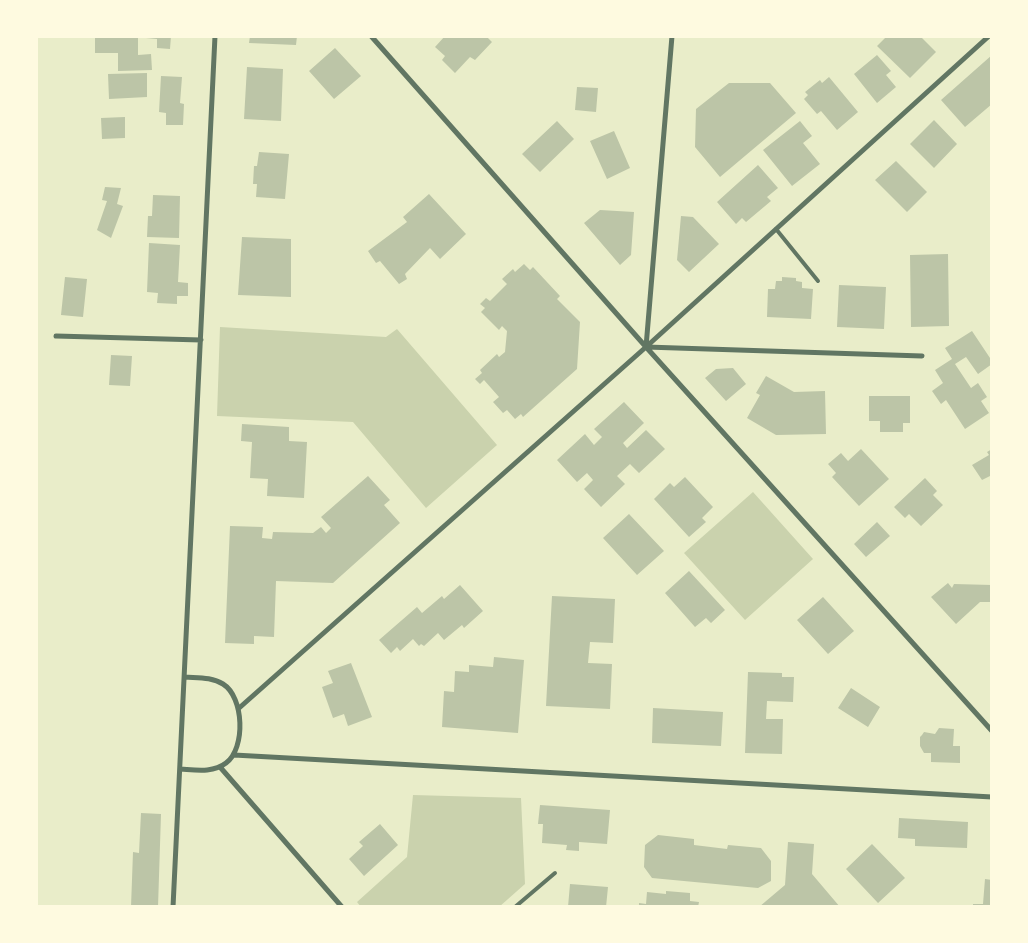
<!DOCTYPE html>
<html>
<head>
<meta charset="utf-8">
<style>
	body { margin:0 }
	#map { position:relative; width:1028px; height:943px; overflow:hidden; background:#e9edc9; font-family:"Public Sans",sans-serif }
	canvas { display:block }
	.frame { position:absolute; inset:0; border:38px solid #fefae0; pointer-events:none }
</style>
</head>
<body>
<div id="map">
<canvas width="1028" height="943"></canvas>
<div class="frame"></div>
</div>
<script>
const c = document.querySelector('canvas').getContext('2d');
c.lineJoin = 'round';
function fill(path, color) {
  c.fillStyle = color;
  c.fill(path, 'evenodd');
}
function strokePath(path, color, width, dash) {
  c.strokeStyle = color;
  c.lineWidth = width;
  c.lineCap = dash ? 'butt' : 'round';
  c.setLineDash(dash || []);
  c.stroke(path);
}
fill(new Path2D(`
	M220,327L386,337L397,329L497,445L426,508L353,422L217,416Z
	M753,492L813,559L745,620L684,553Z
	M413,795L521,798L525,884L499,907H361L357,902L407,857Z`), '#cad2ad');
fill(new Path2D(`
	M95,36H138V55L151,54L152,70L118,71V53H95Z
	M146,36H171L170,49L157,48V39L146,38Z
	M250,36H297L296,45L249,43Z
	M445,36H486L492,42L475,60L470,57L455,73L442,60L445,56L435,47Z
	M887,36H920L936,52L910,78L877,46Z
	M335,48L361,76L334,99L309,71Z
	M877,55L891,71L886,75L896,87L877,103L854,74Z
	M992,55V104L965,127L941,100Z
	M247,67L283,69L281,121L244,119Z
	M147,73V97L109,99L108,74Z
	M161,76L182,77L180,103L184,104L183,125H166V113L159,112Z
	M829,77L858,112L837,130L821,111L817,114L804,99L808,95L805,92L820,80L822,83Z
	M729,83H770L796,113L720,177L695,147L696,109Z
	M577,87L598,88L596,112L575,110Z
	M125,117V138L102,139L101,118Z
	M934,120L957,144L934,168L910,144Z
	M557,121L574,139L540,172L522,154Z
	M800,121L812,136L803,143L820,164L792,186L763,150Z
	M614,131L630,168L607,179L590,141Z
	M259,152L289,154L285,199L256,197L257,184H253L254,166H257Z
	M896,161L927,192L907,212L875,180Z
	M758,165L778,188L767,197L771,201L746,222L742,218L736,224L717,202Z
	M105,187L121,188L117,204L123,206L111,238L97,230L107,201L102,200Z
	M429,194L466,234L440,259L430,248L405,274L407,279L399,284L380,261L376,263L368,251L407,222L403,217Z
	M153,195L180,196L179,238L147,237L148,216H152Z
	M600,210L634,212L631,255L620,265L584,223Z
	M681,216L693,217L719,244L689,272L677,260Z
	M242,237L291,239V297L238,295Z
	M149,243L180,245L178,282L188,283V296H177V304L157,303L158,293L147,292Z
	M948,254L949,326L911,327L910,255Z
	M524,264L530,270L533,267L560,296L557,299L580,322L577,369L523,417L521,414L515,419L507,410L503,413L493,402L499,397L484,380L480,384L475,379L482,373L480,370L497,354L499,357L505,352L507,331L502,326L499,330L481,312L485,308L480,304L486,298L490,301L507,284L502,279L513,269L515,272Z
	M65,277L87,279L83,317L61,315Z
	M782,277L796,278V281L802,282V288L813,289L811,319L767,317L768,289H775L776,281H782Z
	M839,285L886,287L884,329L837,327Z
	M972,331L992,361V364L978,374L966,357L955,364L971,388L978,383L987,397L981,401L989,413L965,429L946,400L941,404L932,391L943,383L935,370L952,359L945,348Z
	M111,355L132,356L130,386L109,385Z
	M733,368L746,384L726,401L705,378L716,369Z
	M766,376L794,392L825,391L826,434L776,435L747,418L760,395L756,393Z
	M869,396H910V423H903V432H880V421H869Z
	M624,402L644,423L623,443L627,448L646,430L665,449L639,473L630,464L617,476L625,484L601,507L584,489L593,480L587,473L577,482L557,460L585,434L594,445L602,437L594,429Z
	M242,424L289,427V441L307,442L304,498L267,496L268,479L250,478L252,442L241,441Z
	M861,449L889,479L859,506L832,477L836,473L828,464L841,453L848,461Z
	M992,449V475L982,480L972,465L989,455L987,452Z
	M368,476L390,500L384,505L400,523L333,583L276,581L274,637L254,636V644L225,643L230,526L263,527L262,538L272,539L273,532L313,533L321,527L326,533L331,528L321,517Z
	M685,477L713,507L702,518L706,522L689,537L654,499L670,483L674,487Z
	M925,478L937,491L933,495L943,505L921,526L909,514L905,518L894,507Z
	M629,514L664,551L637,575L603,538Z
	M877,522L890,536L866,557L854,544Z
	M689,571L725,610L711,623L706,618L695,627L665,593Z
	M948,583L952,588L954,584L992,585V602H980L956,624L931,597Z
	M460,585L483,611L464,628L462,625L444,640L438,633L424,646L421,644L419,646L413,639L400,651L397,647L391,653L379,640L417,607L422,613L442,596L444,599Z
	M552,596L615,599L613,643L590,642L588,663L612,664L610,709L546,706Z
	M823,597L854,631L828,654L797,620Z
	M494,657L524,660L518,733L442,727L444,691L454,692L455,671L469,672V665L493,667Z
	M351,663L372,717L348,726L344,714L333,718L322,687L333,683L328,671Z
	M748,672L782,673V677H794L793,702L767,701L766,719H783L782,754L745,753Z
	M851,688L880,707L868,727L838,708Z
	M653,708L723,712L721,746L652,743Z
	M939,728L954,729L953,746H960V763L931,762V753H924L920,746V737L922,735L924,732L935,734Z
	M540,805L610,810L607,844L579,842V851L566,850L567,845L542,843L543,824H538Z
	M141,813L161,814L158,907H131L133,852L139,853Z
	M899,818L968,822L967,848L915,846V839L898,838Z
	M380,824L398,845L364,876L349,859L363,846L359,842Z
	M658,835L694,839V845L727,849L728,845L761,848L771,861V881L758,888L652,878L644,867L645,845Z
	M788,842L814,844L812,874L840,907H759L785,885Z
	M872,844L905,878L878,903L846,869Z
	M985,879L992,880V907H973V904H983Z
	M570,884L608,887L606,907H568Z
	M666,891L690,893V901L699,902L698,907H639V903L646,904L647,892L666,894Z`), '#bcc5a7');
strokePath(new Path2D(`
	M776,229L818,281
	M515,907L555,873`), '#617663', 4);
strokePath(new Path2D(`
	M371,36L646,347L992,731
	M672,36L646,347L922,356
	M56,336L201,340
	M238,709L646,347L989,36
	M234,755L992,797
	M220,767L342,907
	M181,769C196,770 213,773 226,763C246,748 244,697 223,684C212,677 198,678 185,677
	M173,907L215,36`), '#617663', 5);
</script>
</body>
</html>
